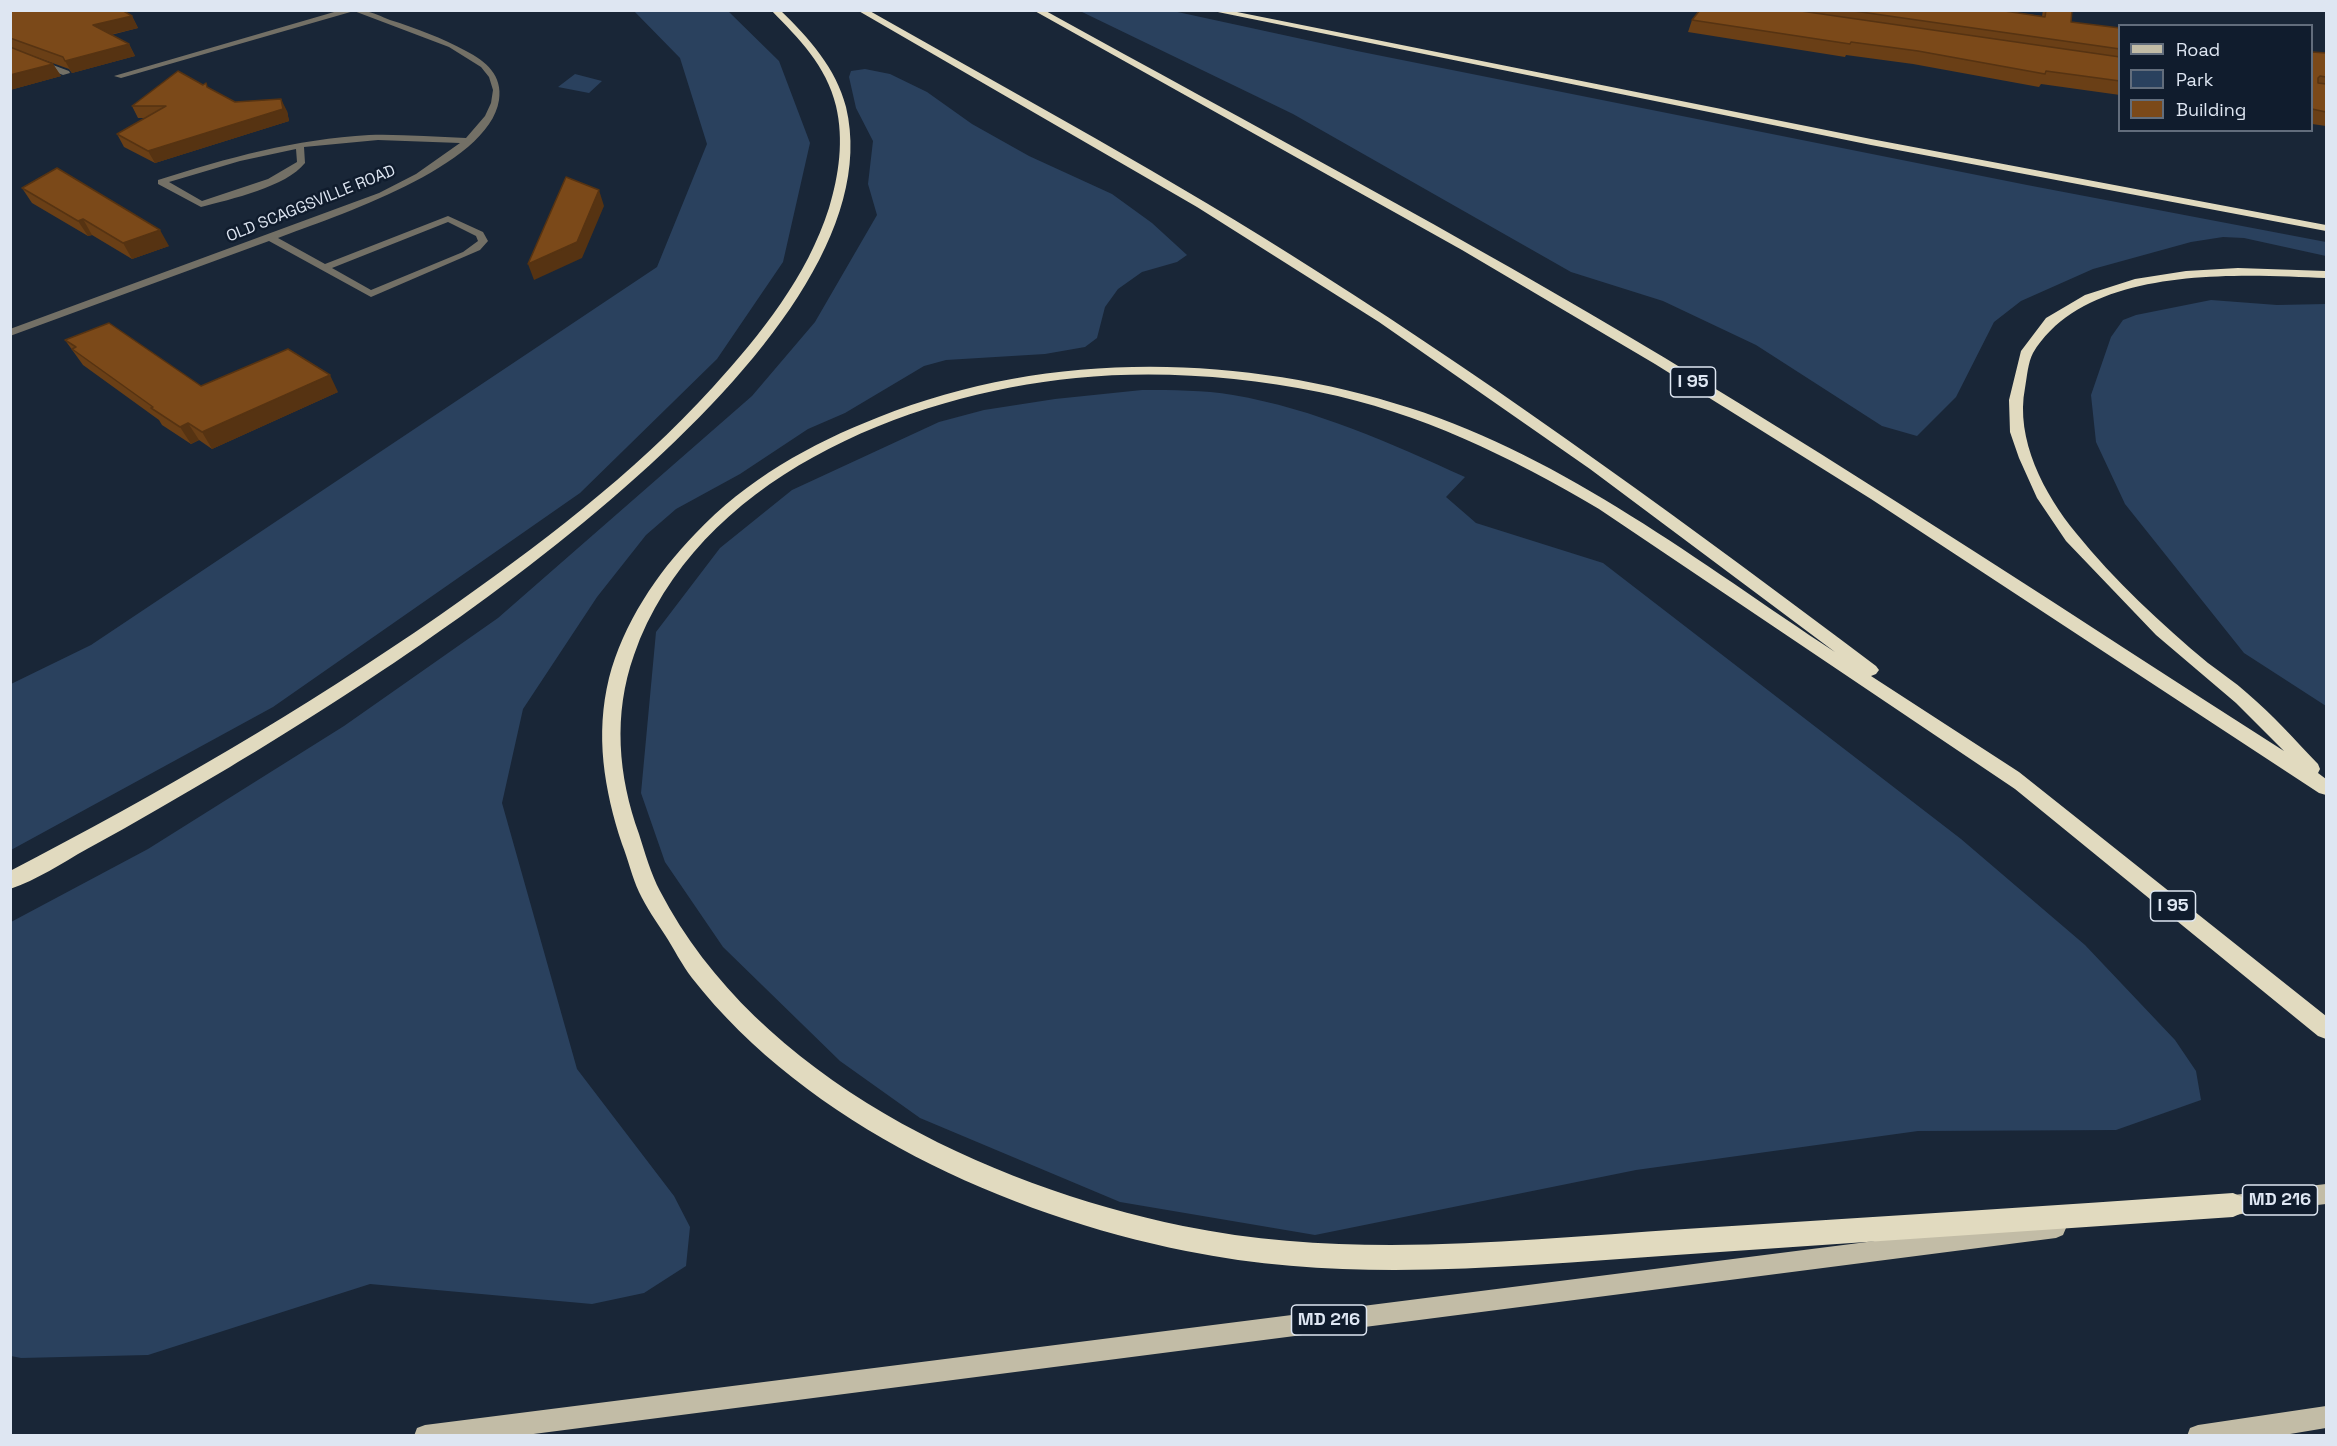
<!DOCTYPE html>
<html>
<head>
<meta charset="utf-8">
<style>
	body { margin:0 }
	#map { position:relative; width:2337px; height:1446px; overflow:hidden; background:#192637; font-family:"Space Grotesk",sans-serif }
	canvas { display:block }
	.frame { position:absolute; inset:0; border:12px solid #dee6f2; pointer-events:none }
	.legend { position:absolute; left:2118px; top:24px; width:195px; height:108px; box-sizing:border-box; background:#101c2d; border:2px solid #626d7c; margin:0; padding:8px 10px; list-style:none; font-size:18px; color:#dee6f2 }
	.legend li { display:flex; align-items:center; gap:12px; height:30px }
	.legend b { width:30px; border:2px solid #626d7c }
</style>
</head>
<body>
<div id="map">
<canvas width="2337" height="1446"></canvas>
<div class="frame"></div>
<ul class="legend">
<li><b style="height:8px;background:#c2bca6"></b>Road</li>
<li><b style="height:16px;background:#2a415e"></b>Park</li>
<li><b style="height:16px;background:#7b4919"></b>Building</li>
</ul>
</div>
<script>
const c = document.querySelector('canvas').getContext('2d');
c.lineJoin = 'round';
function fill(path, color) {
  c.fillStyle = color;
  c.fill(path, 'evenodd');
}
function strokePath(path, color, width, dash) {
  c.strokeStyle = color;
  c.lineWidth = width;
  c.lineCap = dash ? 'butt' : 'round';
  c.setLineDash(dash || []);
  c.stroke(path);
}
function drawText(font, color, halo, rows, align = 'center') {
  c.font = font + ' "Space Grotesk",sans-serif';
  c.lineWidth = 5;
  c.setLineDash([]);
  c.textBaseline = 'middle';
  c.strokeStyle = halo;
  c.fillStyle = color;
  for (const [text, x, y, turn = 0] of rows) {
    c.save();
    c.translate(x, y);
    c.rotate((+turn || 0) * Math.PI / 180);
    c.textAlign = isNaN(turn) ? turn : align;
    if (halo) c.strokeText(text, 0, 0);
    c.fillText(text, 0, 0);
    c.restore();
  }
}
fill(new Path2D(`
	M634,11H728L779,61L810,143L783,262L717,359L580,493L273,707L11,850V684L91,645L657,267L707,144L680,58Z
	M1080,11H1173L1357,51L2027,185L2326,242V256L2244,238L2223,237L2191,242L2093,269L2021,301L1994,322L1956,397L1917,436L1882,426L1756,345L1663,301L1571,272L1293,114Z
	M865,69L890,74L927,92L972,124L1029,156L1112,194L1152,223L1187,255L1177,262L1142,272L1118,289L1105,307L1097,338L1085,347L1045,354L946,360L924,366L845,413L808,429L740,474L676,509L646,535L597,597L523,709L502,803L577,1069L674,1196L690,1227L686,1266L644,1293L592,1304L370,1284L148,1355L21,1358L11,1356V922L148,849L344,726L498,618L752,396L815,322L877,215L868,184L873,141L856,108L849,77L851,71Z
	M575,74L602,81L589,93L558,87Z
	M2211,300L2277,305L2326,304V706L2244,653L2125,504L2096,442L2091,395L2111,337L2123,320L2136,315Z
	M1142,390C1173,390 1203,390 1233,395C1315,409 1390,443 1465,477L1446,497L1476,523L1603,563L1961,839L2085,945L2175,1040L2196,1071L2201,1100L2116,1130L1918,1131L1636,1170L1315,1235L1120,1202L920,1118L840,1061L723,947L665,862L641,793L656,632L720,548L792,490L939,422L984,410L1055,399Z`), '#2a415e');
fill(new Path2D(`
	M341,10C349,10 357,9 364,11C373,12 382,17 390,20C416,28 442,38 466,51C486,61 503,76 499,100C489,167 333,217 278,238L325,264L448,216L483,232L488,241L480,250L371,297L269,241L10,336V329L379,193L416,174L460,143L378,140L304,147L305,163C286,187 231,199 201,207L158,184V180C227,158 296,139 369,135C401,134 433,137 466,138L485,116L491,103L493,90L489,77L481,67L449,47L354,11L121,78L114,76ZM296,149L297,162L268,179L202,201L169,182L240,161ZM448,222L476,236L478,241L463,252L371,290L332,268Z
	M10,49L69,71L70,73L63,75L10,54Z`), '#737066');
fill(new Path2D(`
	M2326,1184V1204L2225,1216L2218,1213L2215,1206L2218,1199L2225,1196Z
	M2056,1218L2063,1221L2066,1228L2063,1235L2056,1238L518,1436H414L417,1428L425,1425Z
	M2326,1406V1428L2278,1436H2187L2190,1428L2198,1425Z`), '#c2bca6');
fill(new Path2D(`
	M771,10H780C809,38 836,68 846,107C903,346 403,664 230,767C182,795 135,823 87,849C62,863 37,880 10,889V871C158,794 303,710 440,615C537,547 633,475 713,387C761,334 807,277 829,208C839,175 844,140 836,106C826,65 799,39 771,10Z
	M857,10H868C1019,96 1172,178 1318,272C1510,394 1694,529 1876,666L1879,670L1876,674L1871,676L2019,772L2326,1016V1039L2318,1036L2015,789L1599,509C1511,457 1419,412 1319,392C1239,376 1156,370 1076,378C904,395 696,479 634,655C613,714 618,776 639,834C645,853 651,874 660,891C757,1078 986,1185 1183,1226C1349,1260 1518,1240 1685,1229C1868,1217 2050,1206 2233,1193L2242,1197L2245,1205L2242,1213L2233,1217C2047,1230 1861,1242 1676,1255C1513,1266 1348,1284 1186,1251C1007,1215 807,1125 692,978C682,965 674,949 665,935C656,921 646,907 639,892C632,877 628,859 622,844C604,789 595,735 609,678C623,624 657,573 695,534C747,479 810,444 879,417C1046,350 1240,353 1410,408C1566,458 1700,563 1835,652L1590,469L1379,322L1197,207Z
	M1033,10H1044C1252,125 1462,236 1665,358C1874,484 2078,619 2284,751L2236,703L2156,635L2066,541L2037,498L2019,458L2010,432L2009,400L2021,351L2046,318L2085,295L2135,279L2186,271L2238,268L2326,271V278C2237,274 2086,265 2033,353C2028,362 2027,377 2025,388C2015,439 2044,494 2076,533C2114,580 2161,624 2208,663C2221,673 2235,682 2247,693C2273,715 2295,740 2318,764L2320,769L2318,773L2326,779V795L2319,793L1871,499L1655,364L1462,250Z
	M1208,10H1227L1871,139L2326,225V231L1871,145Z`), '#e1dabf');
fill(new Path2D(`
	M10,10L132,16L138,28L111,35L129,44L135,56L72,73L69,69L25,53L53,64L61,76L10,90Z
	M1700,10H1998L2042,16L2043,10H2072L2071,22L2120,28V95L2041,84L2039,87L1913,64L1846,55L1845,57L1688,32L1692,20Z
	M2312,52L2326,53V126L2312,124Z
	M209,88L235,102L287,111L289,121L155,163L124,147L117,134L145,118H138L132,106Z
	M22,188L169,246L132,259L92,235L88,236L32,203Z
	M65,340L201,386L338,392L212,449L199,440L191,444L162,425L159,420L83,365Z`), '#6a3f16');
fill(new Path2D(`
	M132,16L138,28L100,37L93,25Z
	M129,44L135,56L72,73L65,61Z
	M53,64L61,76L10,90V75Z
	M281,99L287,111L289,121L155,163L148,151Z
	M599,190L604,206L582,258L534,280L528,264Z
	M83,219L92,235L88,236L78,221Z
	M160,230L169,246L132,259L123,243Z
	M330,375L338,392L212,449L202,432Z
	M188,423L199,440L191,444L180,427Z`), '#563312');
const building = new Path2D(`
	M10,10H122L132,16L93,25L129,44L65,61L63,57L10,38Z
	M1700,10H1794L2120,57V81L2046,71L2045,74L1918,51L1851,42L1850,44L1692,20Z
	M1847,10H1998L2045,17L2046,10H2072L2071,22L2120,28V49Z
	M10,47L53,64L10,75Z
	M2312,52L2326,53V77L2320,76L2318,78V83L2326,84V112L2312,109Z
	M178,71L203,85L206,83L207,87L235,102L281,99L283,109L148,151L117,134L166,106H132Z
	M57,168L160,230L123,243L83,219L78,221L22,188Z
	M566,177L599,190L577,242L528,264Z
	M109,323L201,386L288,349L330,375L202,432L188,423L180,427L151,408L153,407L72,349L76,347L65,340Z`);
fill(building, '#7b4919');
strokePath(building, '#563312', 1.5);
drawText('16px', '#dee6f2', '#101c2d', [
	["OLD SCAGGSVILLE ROAD",311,204,-22]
]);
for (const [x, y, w] of [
	[1693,382,45],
	[2173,906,45],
	[2280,1200,75],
	[1329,1320,75]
]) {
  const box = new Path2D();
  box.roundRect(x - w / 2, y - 15, w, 30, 4.5);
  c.fillStyle = '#101c2d';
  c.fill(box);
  strokePath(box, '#dee6f2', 1.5);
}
drawText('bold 18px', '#dee6f2', null, [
	["I 95",1693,382],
	["I 95",2173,906],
	["MD 216",2280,1200],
	["MD 216",1329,1320]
]);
</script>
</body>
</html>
